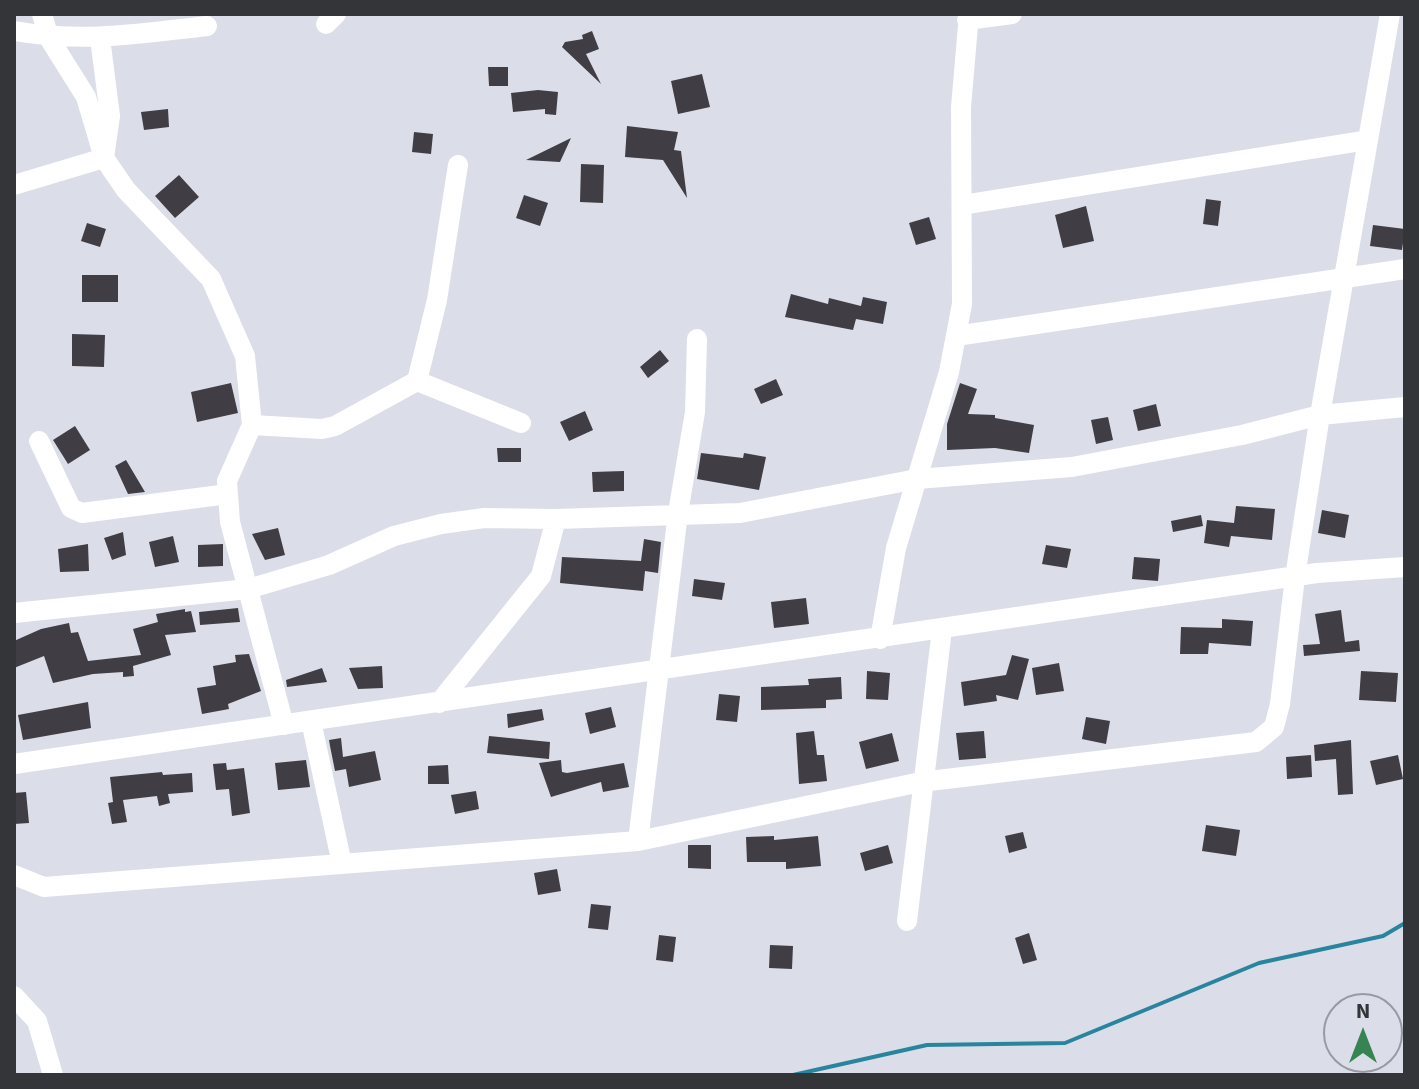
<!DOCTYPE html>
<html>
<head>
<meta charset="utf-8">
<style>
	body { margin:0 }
	#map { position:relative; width:1419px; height:1089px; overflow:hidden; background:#dbdee8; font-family:"Source Sans 3",sans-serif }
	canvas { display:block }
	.frame { position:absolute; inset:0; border:16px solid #333538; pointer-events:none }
	.north { position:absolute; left:1323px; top:993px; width:80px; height:80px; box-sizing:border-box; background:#dbdee8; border:2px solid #989aa2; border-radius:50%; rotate:0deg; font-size:22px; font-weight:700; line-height:32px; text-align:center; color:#333538 }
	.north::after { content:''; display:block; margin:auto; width:28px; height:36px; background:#378453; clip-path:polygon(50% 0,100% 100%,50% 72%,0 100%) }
</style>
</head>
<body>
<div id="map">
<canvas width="1419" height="1089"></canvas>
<div class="frame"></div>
<div class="north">N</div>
</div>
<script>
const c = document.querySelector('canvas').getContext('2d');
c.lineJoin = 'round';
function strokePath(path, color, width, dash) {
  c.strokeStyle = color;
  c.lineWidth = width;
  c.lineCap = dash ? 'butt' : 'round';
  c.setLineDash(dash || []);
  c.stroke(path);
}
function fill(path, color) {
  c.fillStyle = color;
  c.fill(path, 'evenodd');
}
strokePath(new Path2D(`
	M793,1075L927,1045L1065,1043L1259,963L1383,936L1405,923`), '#28859d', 4);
fill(new Path2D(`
	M592,31L599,49L586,54L601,84L562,47L565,42L583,39L582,35Z
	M488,67H508V86H489Z
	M702,74L710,107L678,114L671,81Z
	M538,90L558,92L556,115L545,114V109L513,112L511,93Z
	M168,109L169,127L144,130L141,112Z
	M627,126L678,132L674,150L681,151L687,198L663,160L625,157Z
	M414,132L433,134L431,154L412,152Z
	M571,138L560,162L526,160Z
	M581,164L604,165L603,203L580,202Z
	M179,175L199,197L175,218L155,196Z
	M524,195L548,203L540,226L516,218Z
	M1206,199L1221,201L1218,226L1203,224Z
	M1086,206L1094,241L1063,248L1055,215Z
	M929,217L936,239L916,245L909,223Z
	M87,223L106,229L100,247L81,241Z
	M1373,225L1405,229L1402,250L1370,246Z
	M82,275H118V302H82Z
	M791,294L828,304L829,298L861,306L863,297L887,302L883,324L856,319L853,330L785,317Z
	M72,334L105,335L104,367L72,366Z
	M660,350L669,361L648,378L640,367Z
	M776,379L783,395L761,404L754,389Z
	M231,383L238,413L197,422L191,392Z
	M960,383L977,389L968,414L995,415V418L1034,425L1029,453L995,448L947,450V424Z
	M1156,404L1161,426L1138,431L1133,410Z
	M585,411L593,430L569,441L560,422Z
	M1108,417L1113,440L1096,444L1091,420Z
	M75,426L90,450L68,464L53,440Z
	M497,448H521V462H498Z
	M701,453L743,458L744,453L766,457L759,490L697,479Z
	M126,460L145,492L128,494L115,466Z
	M624,471V491L593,492L592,472Z
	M1236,506L1275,509L1272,540L1231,536L1229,547L1204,543L1207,520L1234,523Z
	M1322,510L1349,515L1345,538L1318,533Z
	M1201,515L1203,526L1173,532L1171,521Z
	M278,528L285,555L265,560L252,534Z
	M123,532L126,555L112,560L104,538Z
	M173,536L179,562L155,567L149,542Z
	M644,539L661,542L658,573L645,571L643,591L560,583L562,557L641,561Z
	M88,544L89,571L60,572L58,549Z
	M223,544V566L198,567V545Z
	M1046,545L1071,549L1067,568L1042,564Z
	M1134,557L1160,559L1158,581L1132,579Z
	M694,579L725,583L722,600L692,596Z
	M806,598L809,624L774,628L771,602Z
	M238,608L240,622L200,625L199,612Z
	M185,609V612L191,611L196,632L165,635L171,655L133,666L134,676L123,677V672L93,674L53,683L44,656L14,668V641L41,629L69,623L71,633L78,632L88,661L141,655L133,629L158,622L156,614Z
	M1341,610L1345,642L1359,640L1360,651L1304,656L1303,645L1320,644L1315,614Z
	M1222,619L1253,621L1251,646L1209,643L1208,654H1180L1181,627L1222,628Z
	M249,654L261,691L228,704L229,709L202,714L197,688L216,685L213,666L236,662L235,655Z
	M1012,655L1029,659L1018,700L996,695L997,701L964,706L961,682L1006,675Z
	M1059,663L1064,691L1036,695L1032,668Z
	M382,666L383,688L358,689L349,668Z
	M322,668L327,682L287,687L286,680Z
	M867,671L890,673L888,700L866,699Z
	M1361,671L1398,673L1396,702L1359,700Z
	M841,677L842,699L826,700V708L761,710V687L809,685L808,679Z
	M719,694L740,696L737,722L716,720Z
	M88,702L91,728L23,740L18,715Z
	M611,707L616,727L590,734L585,713Z
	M542,709L544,720L508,728L507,714Z
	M1086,717L1110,721L1106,744L1082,739Z
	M814,731L817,755H824L827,781L799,784L796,733Z
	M984,731L986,758L959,760L956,733Z
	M892,733L899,761L866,769L859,742Z
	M489,736L550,742L549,759L487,753Z
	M341,738L343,757L375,751L381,780L349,787L346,769L335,771L330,746L329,740Z
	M1351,740L1353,794L1338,795L1336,759L1315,761L1314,745Z
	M1311,755L1312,777L1287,779L1286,757Z
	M1398,755L1403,779L1376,785L1370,761Z
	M306,760L310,787L278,790L275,763Z
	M561,760L562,772L567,773L624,763L629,787L603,792L601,782L551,797L539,763Z
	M226,763L227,770L244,768L250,813L232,816L229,789L216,790L213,764Z
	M448,765L449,784H428V766Z
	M162,772L163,775L192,773L193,792L168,794L170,803L159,806L157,796L123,800L127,822L112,824L108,803L113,802L110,777Z
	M476,791L479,809L455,814L451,795Z
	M26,792L29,823L14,824V793Z
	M1206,825L1240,830L1236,856L1202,851Z
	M1023,832L1027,848L1009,853L1005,836Z
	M774,836V840L818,836L821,866L786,869V862H747L746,837Z
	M688,845H711V869L688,868Z
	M888,845L893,863L865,871L860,853Z
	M557,869L561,891L538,895L534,873Z
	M591,904L611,906L608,930L588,928Z
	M1029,933L1037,960L1023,964L1015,938Z
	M659,935L676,937L673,962L656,960Z
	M770,945L793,946L792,969L769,968Z`), '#413d44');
strokePath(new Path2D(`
	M42,14L49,38L86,97L104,158L126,190L211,279L245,356L252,425L227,481L230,522L284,725
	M967,20L1012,14
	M326,24L336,14
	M14,31C84,43 137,34 207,26
	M14,185L104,158L110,116L100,38
	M962,205L1368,140
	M956,336L1405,269
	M417,381L437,300L458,165
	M252,425L322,429L335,426L417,381L521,423
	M39,441L71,508L82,513L228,494
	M14,613L248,589L329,565L394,536L441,524L484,518L556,519
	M880,639L896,548L949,372L962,304L961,107L969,14
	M439,703L541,576L556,519L740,513L917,479L1072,467L1242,435L1320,415L1405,407
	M311,721L342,864
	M14,764L1317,573L1405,567
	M638,841L678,513L695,412L697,339
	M14,875L44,887L638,841L921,782L1256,742L1274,727L1280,704L1295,577L1320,415L1390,14
	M907,921L942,629
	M14,996L37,1021L53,1075`), '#fff', 20);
</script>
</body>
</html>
